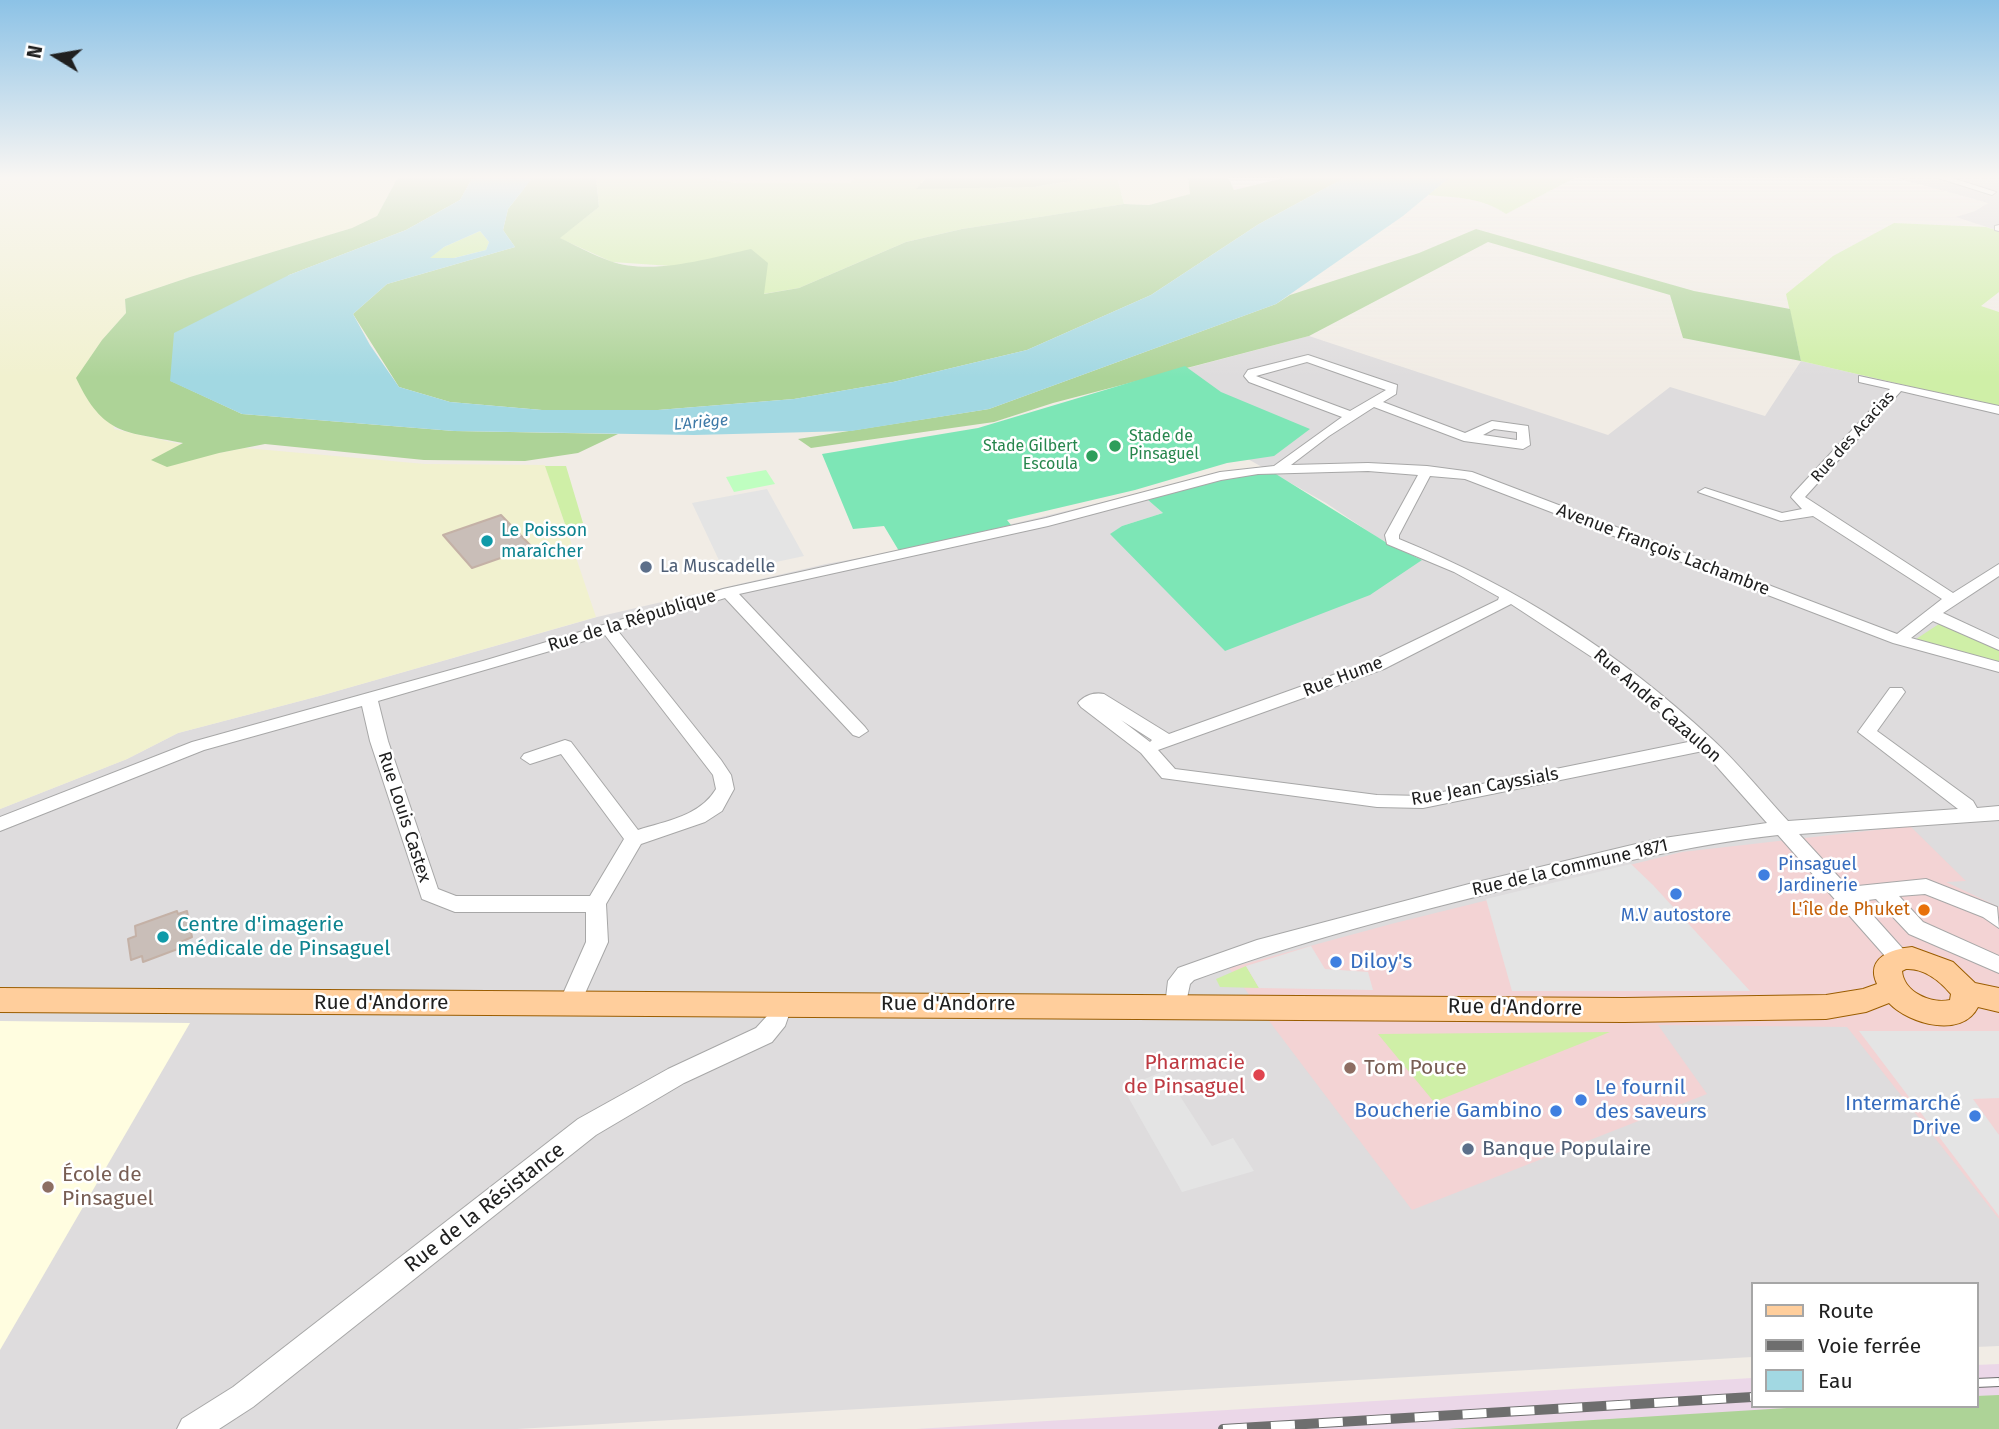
<!DOCTYPE html>
<html>
<head>
<meta charset="utf-8">
<style>
	body { margin:0 }
	#map { position:relative; width:1999px; height:1429px; overflow:hidden; background:#f1ece5; font-family:"Fira Sans",sans-serif }
	canvas { display:block }
	.legend { position:absolute; left:1751px; top:1282px; width:228px; height:126px; box-sizing:border-box; background:#fff; border:2px solid #a6a6a6; margin:0; padding:9px 12px; list-style:none; font-size:21px; color:#202020 }
	.legend li { display:flex; align-items:center; gap:14px; height:35px }
	.legend b { width:35px; border:2px solid #a6a6a6 }
	.north { position:absolute; left:21px; top:21px; width:70px; height:70px; -webkit-text-stroke:5px #fff; paint-order:stroke; rotate:281deg; font-size:19px; font-weight:700; line-height:28px; text-align:center; color:#202020 }
	.north::after { content:''; display:block; margin:auto; width:24px; height:32px; background:#202020; clip-path:polygon(50% 0,100% 100%,50% 72%,0 100%) }
</style>
</head>
<body>
<div id="map">
<canvas width="1999" height="1429"></canvas>
<ul class="legend">
<li><b style="height:9px;background:#ffce9c"></b>Route</li>
<li><b style="height:9px;background:#6e6e6e"></b>Voie ferrée</li>
<li><b style="height:19px;background:#a2d8e2"></b>Eau</li>
</ul>
<div class="north">N</div>
</div>
<script>
const c = document.querySelector('canvas').getContext('2d');
c.lineJoin = 'round';
function fill(path, color) {
  c.fillStyle = color;
  c.fill(path, 'evenodd');
}
function strokePath(path, color, width, dash) {
  c.strokeStyle = color;
  c.lineWidth = width;
  c.lineCap = dash ? 'butt' : 'round';
  c.setLineDash(dash || []);
  c.stroke(path);
}
function drawText(font, color, halo, rows, align = 'center') {
  c.font = font + ' "Fira Sans",sans-serif';
  c.lineWidth = 5;
  c.setLineDash([]);
  c.textBaseline = 'middle';
  c.strokeStyle = halo;
  c.fillStyle = color;
  for (const [text, x, y, turn = 0] of rows) {
    c.save();
    c.translate(x, y);
    c.rotate((+turn || 0) * Math.PI / 180);
    c.textAlign = isNaN(turn) ? turn : align;
    if (halo) c.strokeText(text, 0, 0);
    c.fillText(text, 0, 0);
    c.restore();
  }
}
fill(new Path2D(`
	M1893,177H1999V231L1956,217L1975,211L1988,203Z
	M1309,336L1608,435L1670,387L1765,416L1801,361L1999,407V1346L1976,1347V1284H1752V1357L517,1429H0V809L127,759L178,733L323,695L597,617L826,564L909,549L1140,493L1163,513L1122,526L1110,535L1422,560L1378,538L1326,503L1239,454L1154,377Z`), '#dedcdd');
fill(new Path2D(`
	M1910,826L1966,881L1946,882L1999,907V1219L1847,1027L1658,1025L1707,1094L1412,1210L1229,968L1391,924L1682,852Z`), '#f3d3d4');
fill(new Path2D(`
	M1999,1364V1407L1579,1429H916L1752,1378V1406H1976V1365Z`), '#ebd7e8');
fill(new Path2D(`
	M0,1021L190,1023L0,1350Z`), '#fffde0');
fill(new Path2D(`
	M0,177H398L377,216L352,228L190,277L125,299L126,313L102,340L114,429L219,453L245,448L425,464L545,465L596,617L323,695L178,733L127,759L0,809Z
	M695,177H856L850,183L787,184L738,183Z
	M1117,177H1188L1191,194L1149,205L1124,204Z`), '#f1f1cf');
fill(new Path2D(`
	M596,177H695L738,183H850L856,177H927L917,188L1034,187L1094,177H1117L1124,204L962,229L906,242L799,288L763,294L671,266L612,262L559,238L599,207Z
	M1450,177H1576L1506,214C1482,197 1456,198 1428,195Z
	M1894,223L1986,227L1999,231V292L1981,306L1999,312V407L1801,361L1786,294L1833,256Z
	M480,231L489,242L486,250L454,258H429L444,247Z
	M545,466H566L583,523L566,527Z
	M1942,622L1999,647V662L1913,641Z
	M1246,966L1259,988L1220,987L1216,979Z
	M1610,1032L1434,1102L1378,1034Z`), '#cfefa7');
fill(new Path2D(`
	M398,177H473L460,200L406,230L289,275L171,381L242,414L454,431L618,434L578,453L525,461L424,460L265,444L219,453L167,467L151,460L183,443C125,431 104,437 76,378L102,340L126,313L125,299L190,277L352,228L377,216Z
	M533,177H596L599,207L560,238C577,246 593,255 610,261C652,276 709,258 751,249L768,263L764,294L799,288L906,242L962,229L1065,213L1124,204L1149,205L1190,194L1188,177H1228L1234,190L1288,177H1346L1259,224L1151,295L1027,350L893,382L794,399L658,410H542L450,402L399,387L353,314L387,284L515,247L503,230L508,209Z
	M927,177H1094L1034,187L916,189Z
	M1476,229L1694,291L1790,309L1801,361L1683,338L1670,295L1488,242L1309,336L1053,403L994,422L811,448L798,439L989,409L1276,304L1290,295L1419,253Z
	M1999,1395V1429H1448L1819,1406H1976V1396Z`), '#add397');
fill(new Path2D(`
	M766,470L775,484L734,492L726,477Z`), '#bffec0');
fill(new Path2D(`
	M1185,366L1221,392L1310,429L1274,456L1227,463L1135,490L1007,520L1011,525L899,551L884,526L853,529L822,454L978,428Z
	M1271,471L1387,543L1422,560L1370,595L1225,651L1110,534L1122,526L1163,513L1148,500L1217,480Z`), '#7de6b6');
fill(new Path2D(`
	M767,489L804,556L725,573L692,503Z
	M1631,864L1653,885L1750,991H1512L1486,899Z
	M1311,946L1325,969L1368,972L1373,990L1259,988L1246,966Z
	M1859,1031H1999V1098L1973,1099L1999,1135V1216Z
	M1164,1071L1212,1146L1233,1138L1254,1171L1182,1192L1123,1088Z`), '#e4e4e4');
fill(new Path2D(`
	M473,177H533L508,209L503,230L515,247L387,284L353,314L370,345L399,387L450,402L542,410H658L794,399L893,382L1027,350L1151,295L1259,224L1346,177H1450L1403,216L1276,304L989,409L851,431L694,435L454,431L242,414L170,381L174,333L289,275L406,230L460,200ZM480,231L489,242L486,250L454,258H430L444,247Z`), '#a2d8e2');
const building = new Path2D(`
	M501,515L532,547L472,568L443,535Z
	M177,911L178,914L187,911L192,937L181,942L183,947L143,962L142,956L131,960L128,939L136,936L135,926Z`);
fill(building, '#c9beb8');
strokePath(building, '#c4b1a6', 2);
const minor = new Path2D(`
	M1935,177H1949L1996,192L1992,195Z
	M1999,225V231L1995,230V226Z
	M1308,355L1397,385L1396,394L1383,402L1465,433L1492,421L1528,426L1530,445L1523,449L1464,441L1374,407L1329,436L1291,465L1368,463L1427,466L1472,472L1897,634L1942,599L1813,516L1781,521L1698,492L1705,488L1782,513L1802,509L1791,497L1793,494L1890,389L1859,382V376L1999,406V414L1901,391L1805,497L1953,593L1999,564V576L1943,613L1999,639V650L1933,621L1911,638L1999,662V672L1893,643L1465,479L1430,476L1399,535V539C1518,588 1617,651 1712,739C1739,764 1763,794 1788,821L1958,809L1858,732L1890,688H1902L1905,692L1877,731L1973,801L1977,808L1999,806V820L1799,834L1848,887L1926,879L1997,907L1999,928L1983,917L1925,894L1899,896L1923,922L1999,956V973L1909,934L1876,899L1860,901L1912,959L1909,965L1901,967L1893,965L1778,835C1687,845 1600,867 1512,888C1405,914 1297,942 1194,980L1190,984L1184,1012L1176,1015L1168,1012L1165,1006L1168,981L1178,968L1257,940L1469,884L1657,839L1767,823L1703,751L1423,808L1377,807L1162,778L1141,753L1081,707L1078,703C1084,695 1095,692 1104,694L1169,734L1372,661L1498,600L1499,597L1454,572L1387,544L1385,535L1418,475L1368,471L1258,474L1221,480L1048,526L739,594L865,727L868,731L859,737L853,735L725,598L618,631L721,760L731,775L734,789L722,811L705,822L641,844L606,904L608,942L578,1009L570,1012L562,1009L559,1003L586,942V912H455L422,899L370,741L362,706L204,750L0,831V817L192,742L483,661L723,589L1046,518L1220,472L1274,466L1342,417L1249,382L1244,376L1248,370ZM1307,362L1386,390L1350,411L1256,376ZM1494,429L1517,432V440L1483,435ZM1511,604L1607,667L1693,741L1423,796L1377,795L1175,769L1158,750L1384,669ZM605,635L713,775L716,789C700,816 666,821 638,830L571,742L565,740L524,754L521,758L530,764L561,754L624,839L590,896H456L438,889L388,741L378,701ZM1121,720L1152,740L1150,742Z
	M782,994L790,997L793,1003L785,1026L772,1042L684,1083L596,1135L253,1407L219,1429H177L182,1419L233,1387L578,1119L668,1069L756,1028L767,1016L774,997Z`);
const major = new Path2D(`
	M1912,947L1953,962L1975,983L1999,988V1012L1978,1007C1962,1039 1909,1024 1889,1003L1866,1012L1826,1019L1624,1022L0,1012V988L1624,998L1826,995L1863,989L1877,984C1865,958 1891,949 1912,947ZM1906,969C1924,968 1940,981 1951,994L1950,1000C1932,1004 1904,993 1902,971Z`);
strokePath(minor, '#a7a7a7', 2);
strokePath(major, '#9b5d00', 2);
fill(minor, '#fff');
fill(major, '#ffce9c');
const rail = new Path2D(`
	M1976,1383L1999,1382
	M1223,1429L1752,1397`);
strokePath(rail, '#6e6e6e', 10);
strokePath(rail, '#fff', 8, [24]);
const sky = c.createLinearGradient(0, 0, 0, 377);
sky.addColorStop(0, '#8cc2e6');
sky.addColorStop(0.47, '#f9f6f3');
sky.addColorStop(1, '#f9f6f300');
c.fillStyle = sky;
c.fillRect(0, 0, 1999, 377);
for (const [x, y, r, color] of [
	[1115,446,7,"#2e9e5b"],
	[1092,456,7,"#2e9e5b"],
	[487,541,7,"#0f9aa8"],
	[646,567,7,"#5c6f8a"],
	[1764,875,7,"#3f7fe0"],
	[1676,894,7,"#3f7fe0"],
	[1924,910,7,"#e8710a"],
	[163,937,7,"#0f9aa8"],
	[1336,962,7,"#3f7fe0"],
	[1350,1068,7,"#8d6e63"],
	[1259,1075,7,"#e0444e"],
	[1581,1100,7,"#3f7fe0"],
	[1556,1111,7,"#3f7fe0"],
	[1975,1116,7,"#3f7fe0"],
	[1468,1149,7,"#5c6f8a"],
	[48,1187,7,"#8d6e63"]
]) {
  const dot = new Path2D();
  dot.arc(x, y, r, 0, 2 * Math.PI);
  c.fillStyle = color;
  c.fill(dot);
  strokePath(dot, '#fff', 2.5);
}
drawText('italic 16px', '#3e79a7', '#fff', [
	["L'Ariège",701,423,-5]
]);
drawText('16px', '#27864d', '#fff', [
	["Stade de",1129,437],
	["Pinsaguel",1129,455],
	["Stade Gilbert",1078,447,"right"],
	["Escoula",1078,465,"right"]
], 'left');
drawText('16px', '#202020', '#fff', [
	["Rue des Acacias",1853,437,-48]
]);
drawText('18px', '#0d838f', '#fff', [
	["Le Poisson",501,531],
	["maraîcher",501,552]
], 'left');
drawText('18px', '#202020', '#fff', [
	["Avenue François Lachambre",1663,550,21],
	["Rue de la République",632,621,-17],
	["Rue Hume",1343,677,-21],
	["Rue André Cazaulon",1657,706,41],
	["Rue Jean Cayssials",1485,787,-10],
	["Rue Louis Castex",404,817,72],
	["Rue de la Commune 1871",1570,868,-13]
]);
drawText('18px', '#4e5e75', '#fff', [
	["La Muscadelle",660,567]
], 'left');
drawText('18px', '#366cbe', '#fff', [
	["Pinsaguel",1778,865],
	["Jardinerie",1778,886],
	["M.V autostore",1676,916,"center"]
], 'left');
drawText('18px', '#c56008', '#fff', [
	["L'île de Phuket",1910,910]
], 'right');
drawText('21px', '#0d838f', '#fff', [
	["Centre d'imagerie",177,925],
	["médicale de Pinsaguel",177,949]
], 'left');
drawText('21px', '#366cbe', '#fff', [
	["Diloy's",1350,962],
	["Le fournil",1595,1088],
	["des saveurs",1595,1112],
	["Intermarché",1961,1104,"right"],
	["Drive",1961,1128,"right"],
	["Boucherie Gambino",1542,1111,"right"]
], 'left');
drawText('21px', '#202020', '#fff', [
	["Rue d'Andorre",381,1003],
	["Rue d'Andorre",948,1004],
	["Rue d'Andorre",1515,1008,1],
	["Rue de la Résistance",485,1208,-38]
]);
drawText('21px', '#be3a42', '#fff', [
	["Pharmacie",1245,1063],
	["de Pinsaguel",1245,1087]
], 'right');
drawText('21px', '#785e54', '#fff', [
	["Tom Pouce",1364,1068],
	["École de",62,1175],
	["Pinsaguel",62,1199]
], 'left');
drawText('21px', '#4e5e75', '#fff', [
	["Banque Populaire",1482,1149]
], 'left');
</script>
</body>
</html>
